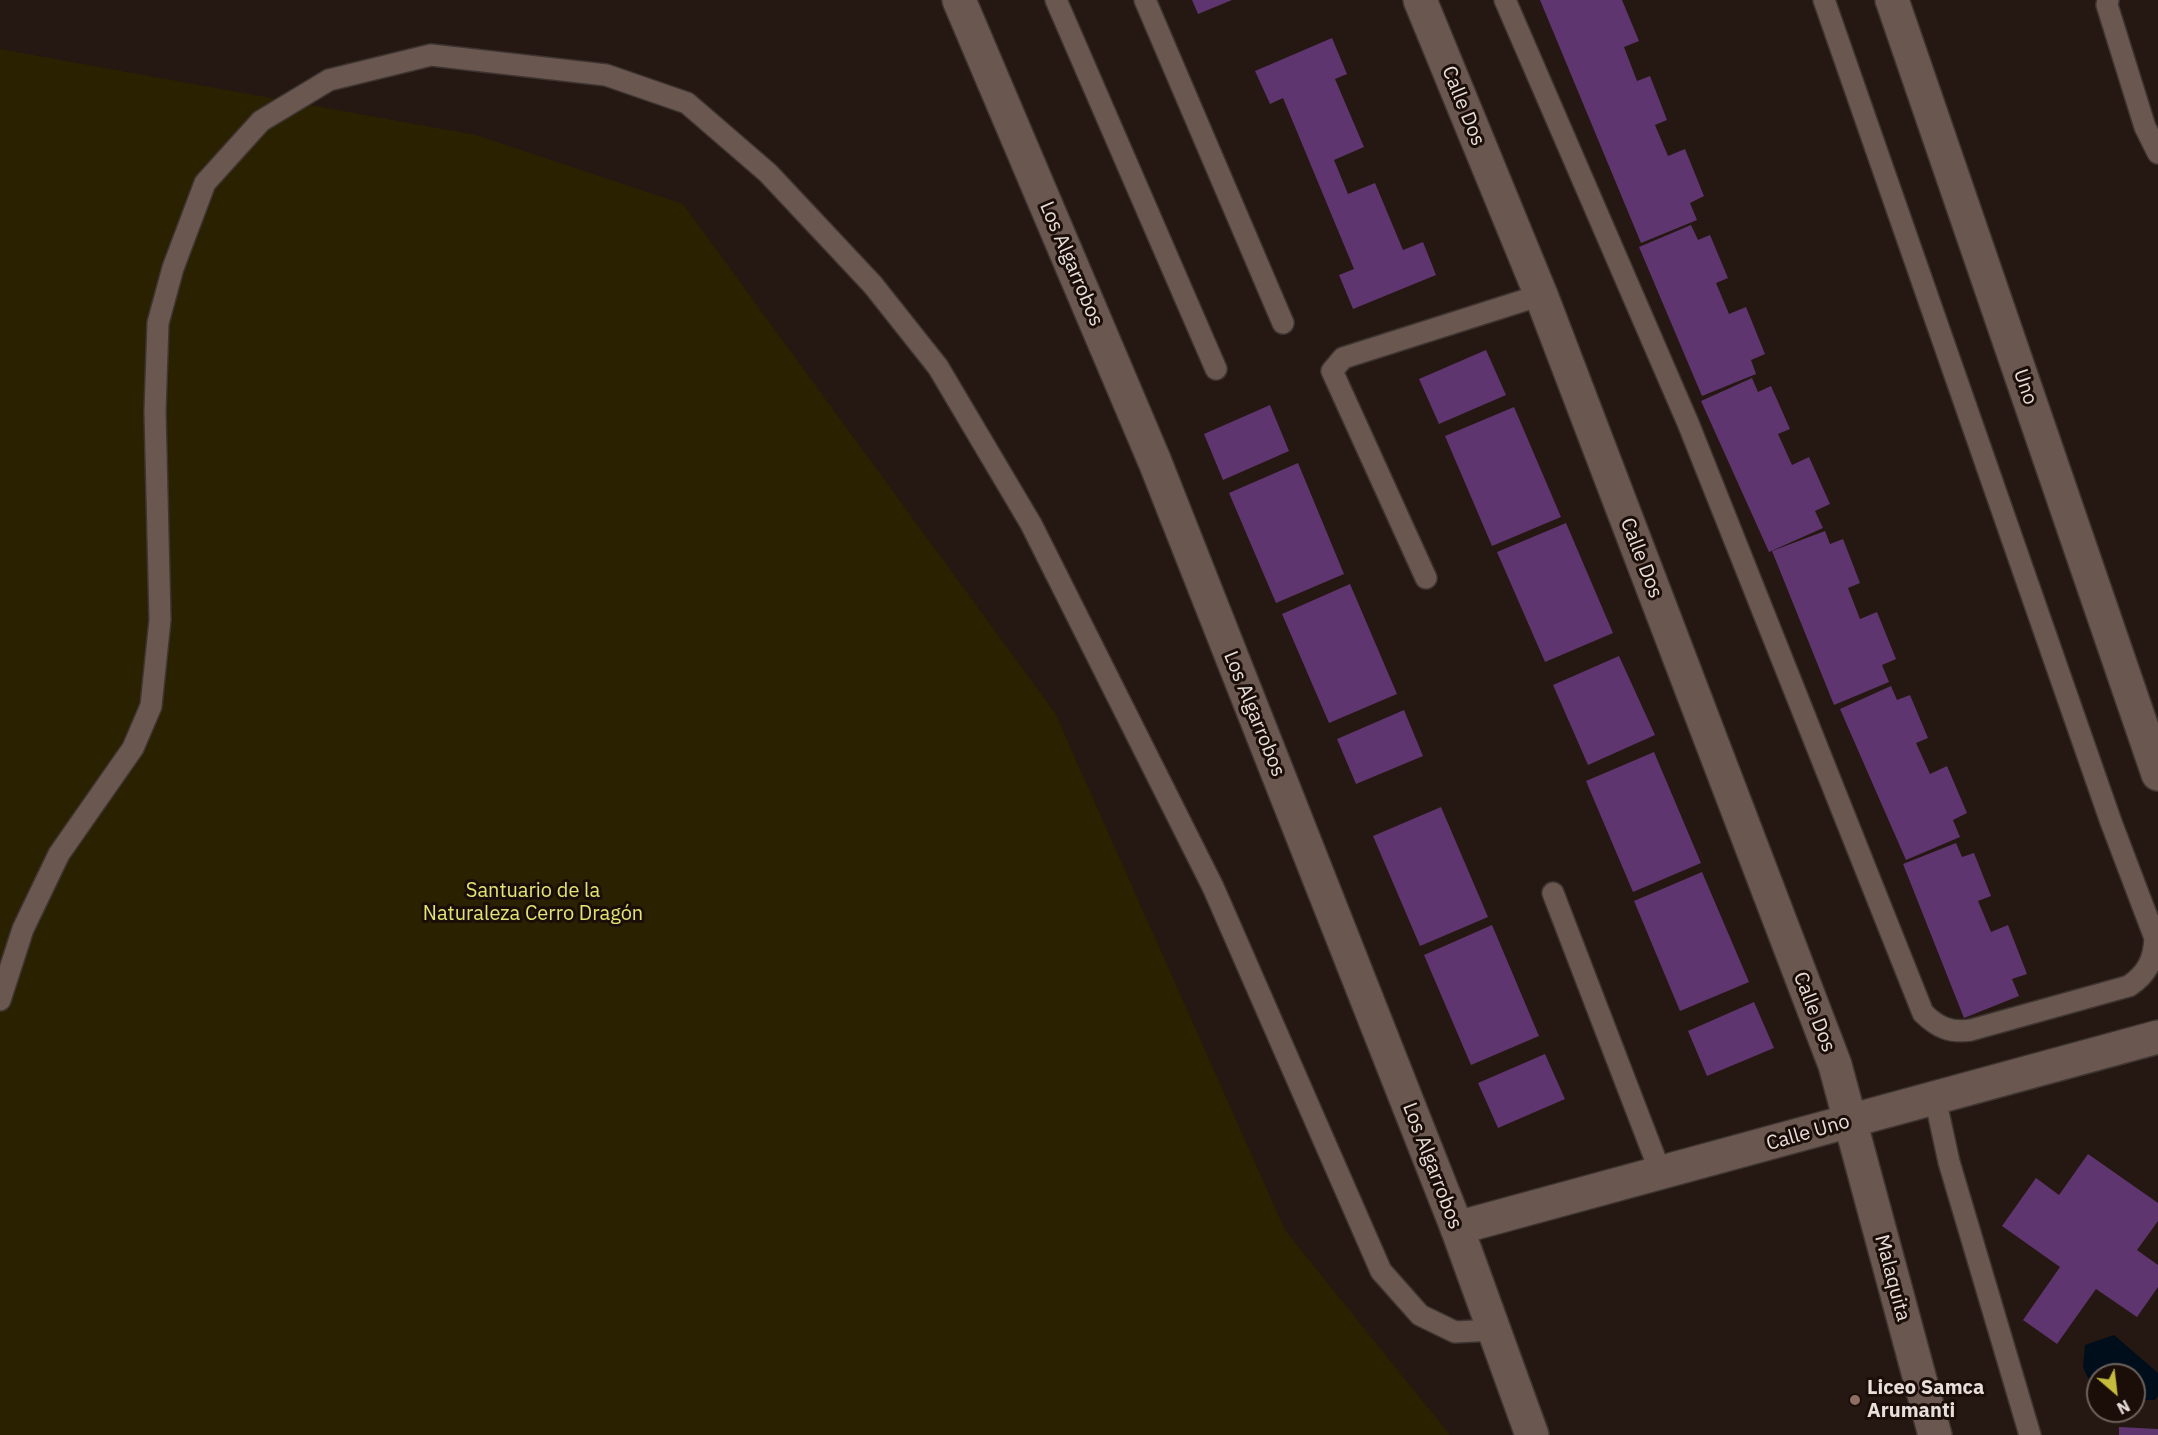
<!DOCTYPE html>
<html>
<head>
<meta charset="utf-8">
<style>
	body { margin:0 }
	#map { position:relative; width:2158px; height:1435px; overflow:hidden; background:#251711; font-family:"IBM Plex Sans",sans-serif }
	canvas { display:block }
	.north { position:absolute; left:2086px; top:1363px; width:60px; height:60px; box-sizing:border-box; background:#1b0e08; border:2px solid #6d625c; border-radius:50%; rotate:152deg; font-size:16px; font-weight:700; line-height:24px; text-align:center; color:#e9dfda }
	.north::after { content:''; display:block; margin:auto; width:21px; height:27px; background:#c5bc3d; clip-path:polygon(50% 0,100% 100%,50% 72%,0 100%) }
</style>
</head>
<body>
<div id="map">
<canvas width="2158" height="1435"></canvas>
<div class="north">N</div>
</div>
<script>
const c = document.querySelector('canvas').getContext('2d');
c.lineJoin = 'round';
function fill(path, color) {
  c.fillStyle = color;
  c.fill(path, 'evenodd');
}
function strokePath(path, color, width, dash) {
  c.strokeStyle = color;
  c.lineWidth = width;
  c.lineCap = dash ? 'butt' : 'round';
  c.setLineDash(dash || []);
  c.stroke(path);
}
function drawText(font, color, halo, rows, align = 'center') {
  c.font = font + ' "IBM Plex Sans",sans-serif';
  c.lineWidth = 6;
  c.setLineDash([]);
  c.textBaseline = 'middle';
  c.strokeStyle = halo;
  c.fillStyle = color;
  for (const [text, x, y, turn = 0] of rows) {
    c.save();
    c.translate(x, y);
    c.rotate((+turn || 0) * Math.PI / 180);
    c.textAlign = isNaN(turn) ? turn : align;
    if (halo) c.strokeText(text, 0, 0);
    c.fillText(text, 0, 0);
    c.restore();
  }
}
fill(new Path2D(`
	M0,49L476,135L683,204L1055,713L1285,1230L1450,1435H0Z`), '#2a2101');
fill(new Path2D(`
	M2114,1335L2158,1373V1396L2155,1400H2134V1375H2098V1399L2083,1367L2085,1345Z`), '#000e1b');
fill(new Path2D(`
	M1192,0H1232L1198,14Z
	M1540,0H1622L1639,41L1624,47L1637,81L1650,76L1667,120L1655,125L1668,156L1685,149L1704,196L1690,203L1697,220L1641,243Z
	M1332,38L1347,74L1335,79L1364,147L1334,160L1348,194L1375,183L1403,250L1423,242L1436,275L1353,309L1339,275L1354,269L1283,98L1270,104L1255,71Z
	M1691,225L1698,240L1710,235L1728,278L1716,283L1729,314L1746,307L1765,354L1751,360L1756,374L1702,396L1639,247Z
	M1486,350L1506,395L1439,424L1419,379Z
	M1752,378L1758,392L1771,386L1790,429L1778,434L1792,465L1809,457L1830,504L1815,511L1823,528L1769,552L1701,401Z
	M1270,405L1289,451L1223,480L1204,434Z
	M1514,407L1561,517L1492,546L1445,436Z
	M1298,463L1344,574L1276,603L1229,493Z
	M1566,523L1613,633L1545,662L1497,552Z
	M1825,531L1830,544L1843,539L1860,583L1848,588L1860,619L1877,612L1896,659L1882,665L1889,682L1834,705L1772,551Z
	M1350,584L1397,694L1329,723L1282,614Z
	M1619,656L1655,735L1588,765L1553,685Z
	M1891,686L1897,700L1910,695L1928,738L1916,743L1930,774L1947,766L1967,813L1953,820L1960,837L1906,860L1840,709Z
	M1404,710L1423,756L1356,784L1337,739Z
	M1654,752L1701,863L1633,892L1586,781Z
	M1441,807L1488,917L1420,946L1373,836Z
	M1956,843L1962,857L1974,853L1991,896L1978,901L1991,932L2008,925L2027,974L2012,979L2019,996L1964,1018L1903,864Z
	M1702,872L1749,982L1680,1011L1634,901Z
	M1492,925L1539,1036L1471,1065L1424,955Z
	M1754,1002L1774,1048L1707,1076L1688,1031Z
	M1545,1054L1565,1099L1498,1128L1478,1083Z
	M2088,1154L2158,1203V1221L2137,1250L2158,1265V1287L2137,1317L2096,1289L2057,1344L2023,1320L2060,1267L2002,1226L2036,1178L2059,1195Z
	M2119,1427L2158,1429V1435H2119Z`), '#5f3570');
const service = new Path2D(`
	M1056,0L1216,369
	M1145,0L1283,323
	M1505,0L1688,423L1923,1013C1938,1028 1951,1033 1971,1030L2129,986C2147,974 2154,960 2155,938L2111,822L1824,0
	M2108,0L2107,5L2145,127L2158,153
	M1426,578L1332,371L1343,358L1541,295
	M1553,893L1661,1174
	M0,1000L23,929L59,854L133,748L151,706L160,620L155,411L158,323L173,268L205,183L261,121L329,80L431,55L606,75L687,103L768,173L873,285L938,367L1031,524L1213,887L1381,1271L1420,1315L1455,1332L1494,1330
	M1935,1098L1949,1162L2030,1435`);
const minor = new Path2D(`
	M1420,0L1541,295L1835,1065L1935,1435
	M1892,0L2158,774
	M1457,1228L2158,1037`);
const tertiary = new Path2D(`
	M959,0L1155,462L1457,1228L1532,1435`);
strokePath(service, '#3e3431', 24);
strokePath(minor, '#3e3431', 36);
strokePath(tertiary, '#3e3431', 36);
strokePath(service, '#695750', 21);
strokePath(minor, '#695750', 33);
strokePath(tertiary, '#695750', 33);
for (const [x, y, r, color] of [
	[1855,1400,6,"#8d6e63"]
]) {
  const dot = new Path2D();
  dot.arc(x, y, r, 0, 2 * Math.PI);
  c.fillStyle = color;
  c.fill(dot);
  strokePath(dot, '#1b0e08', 2);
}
drawText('20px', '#e9dfda', '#1b0e08', [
	["Calle Dos",1463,106,68],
	["Los Algarrobos",1071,264,67],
	["Uno",2025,387,71],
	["Calle Dos",1641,558,69],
	["Los Algarrobos",1254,714,68],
	["Calle Dos",1814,1012,69],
	["Calle Uno",1808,1133,-16],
	["Los Algarrobos",1432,1166,69],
	["Malaquita",1892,1278,75]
]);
drawText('20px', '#dfe675', '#1b0e08', [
	["Santuario de la",533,891],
	["Naturaleza Cerro Dragón",533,914]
]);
drawText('bold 20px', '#e9dfda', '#1b0e08', [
	["Liceo Samca",1867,1388],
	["Arumanti",1867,1411]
], 'left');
</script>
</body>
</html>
